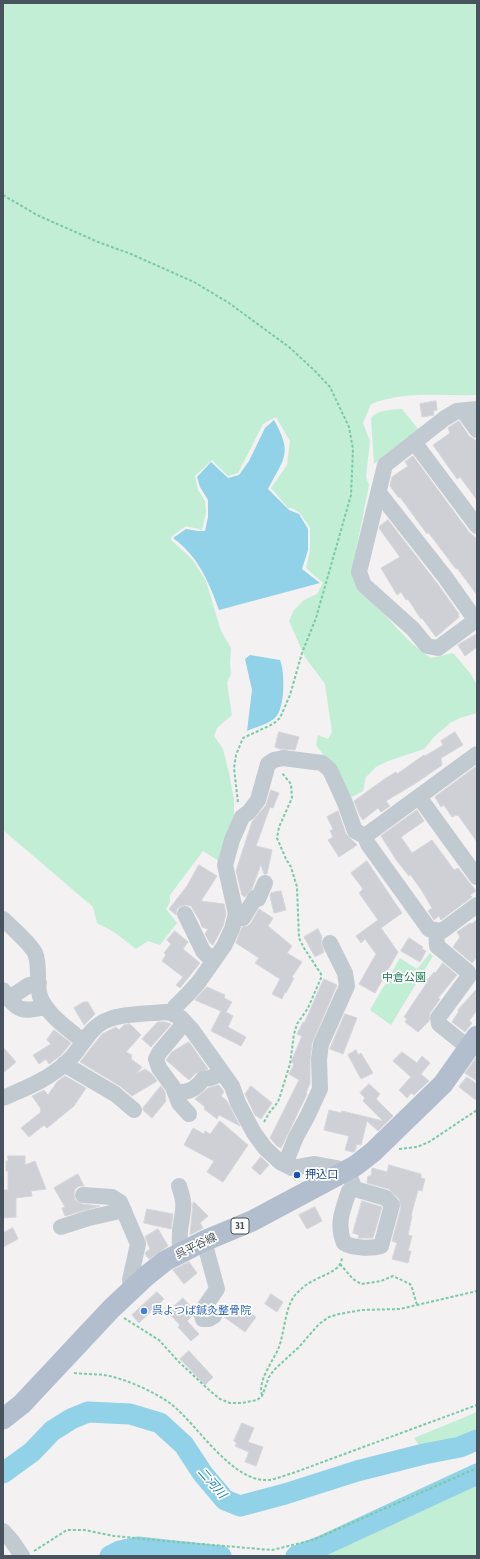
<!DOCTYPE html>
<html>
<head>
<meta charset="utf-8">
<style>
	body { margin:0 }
	#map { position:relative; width:480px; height:1559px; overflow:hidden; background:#f3f1f1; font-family:"Asap Condensed",sans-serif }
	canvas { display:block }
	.frame { position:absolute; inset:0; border:4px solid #49535d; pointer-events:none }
</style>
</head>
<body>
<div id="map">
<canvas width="480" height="1559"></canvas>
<div class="frame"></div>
</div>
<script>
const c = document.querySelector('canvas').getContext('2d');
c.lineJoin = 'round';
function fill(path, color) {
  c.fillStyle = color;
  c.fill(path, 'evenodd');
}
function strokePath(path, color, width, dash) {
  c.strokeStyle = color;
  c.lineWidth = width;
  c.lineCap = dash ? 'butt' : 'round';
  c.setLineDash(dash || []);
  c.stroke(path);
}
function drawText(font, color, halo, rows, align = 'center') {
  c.font = font + ' "Asap Condensed","Noto Sans JP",sans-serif';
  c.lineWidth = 3.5;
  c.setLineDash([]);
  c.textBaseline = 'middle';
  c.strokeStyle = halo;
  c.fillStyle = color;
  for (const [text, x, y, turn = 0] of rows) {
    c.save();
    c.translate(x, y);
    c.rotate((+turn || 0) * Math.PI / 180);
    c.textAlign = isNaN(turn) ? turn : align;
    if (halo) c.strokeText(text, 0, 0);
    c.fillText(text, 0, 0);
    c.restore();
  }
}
fill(new Path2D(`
	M3,3H477V395C442,396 404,391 371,404L363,423L370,441L366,477L369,485L352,571C375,602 398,636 431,658L453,653L470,673L477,685V713L460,718L450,723L435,736L424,749L388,761L376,767L366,777L363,791L348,799L328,761L316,745L318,735L328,739L332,732L325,684L305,657L289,621L294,610L304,600L317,594L323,583L306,568L310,551V528L300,513L292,508H288L271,488L287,465L290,441L276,417L263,424L238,473L228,476L212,460L195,476L198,490L205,501L206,512L202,530L186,526L171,537V540L192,559L206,581L221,631L231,648L230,663L231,674L227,683L232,715L217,728L214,736L223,749L229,773L234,800V820L222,863L203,851L170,895V902L166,909L177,923L160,945L148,941L136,949L114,932L97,923L93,907L3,830Z
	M402,409L419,430L374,464L371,418C379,409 391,410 402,409Z
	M430,953L433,956L391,1025L370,1010L400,958L417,969Z
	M477,1412V1430L471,1433L421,1448L414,1438Z
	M477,1479V1556H305Z`), '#c2eed5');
fill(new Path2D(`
	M274,420C293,454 284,458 268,489L289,510L299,514L308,529V550L302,569L320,583L219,610C209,582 198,556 173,538L186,529L198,531H205L208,517V500L200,487L197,477L211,462L228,478L239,475L249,461L265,428Z
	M250,655L280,660C285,672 285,707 276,717C269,724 256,727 247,731L252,690L245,659Z`), '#91d2e8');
strokePath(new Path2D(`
	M3,1473L32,1452L52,1431L71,1419L88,1412L130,1414L160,1423L184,1445L203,1474L225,1500L240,1506L285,1494L357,1471L424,1454L460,1447L477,1440
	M110,1556L120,1551L138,1547L221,1556
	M296,1556L324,1545L477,1474`), '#91d2e8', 21);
const building = new Path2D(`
	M436,401L437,410L433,411L434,415L422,417L420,404Z
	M459,421L469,436L477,441V500L460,477L457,479L433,445L450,433L448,428Z
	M413,456L469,532L477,539V595L457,568L456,569L428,532L427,534L400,497L399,498L390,486L392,477L408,466L405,462Z
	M388,520L437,583L459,614L458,615L459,617L436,637L422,618L421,619L408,599L406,600L401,592L397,595L381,568L400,557L379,528L380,526Z
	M477,634V647L465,656L458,645Z
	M279,732L299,737L295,750L280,749L275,747Z
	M455,732L463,745L441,758L442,765L416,783L386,801L390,806L381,812L378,808L363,820L360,816L354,801L386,778L396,772L397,774L424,755L425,756L443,745L441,741Z
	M477,766V842L458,815L457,816L456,815L452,817L444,805L441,807L435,797Z
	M271,790L279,793L273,808L270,807L256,846L272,850L267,874H264L261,864L252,889L245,897L242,895L236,871L252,822L266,805Z
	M417,810L424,821L401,837L412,853L432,840L454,870L458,868L476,891L470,895L472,897L441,920L439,916L434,920L428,911L432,908L422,891L410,874L409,876L397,861L381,836Z
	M338,811L346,834L357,845L339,857L328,840L333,837L330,831L333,829L327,817Z
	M367,861L402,913L381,928L398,952L375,993L359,984L376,954L365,939L361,943L356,936L378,920L359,893L363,889L351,873Z
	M199,865L217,876L201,901L224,904L226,914L223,926L213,945L210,943L205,934L208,929L202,927L200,921L191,906L186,905L181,906L177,909L176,915L169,909L187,886Z
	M281,891L286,910L274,913L270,896L271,893Z
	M259,909L273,918L268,926L292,946L287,953L302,962L292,977L294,978L286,993L285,992L282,999L272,994L280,979L255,963L259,958L236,943L242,927L248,926L251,923Z
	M477,920V957L472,963L453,947L460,937L457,932L470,923L471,924Z
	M318,929L322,937L321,943L324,952L315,957L304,937Z
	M175,931L188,942L183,949L200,963L180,988L176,985L183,977L162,961L166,955L164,953L171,944L167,940Z
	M409,938L423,947L422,949L426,951L420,962L401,951Z
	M443,963L457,975L438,998L440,999L430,1013L429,1021L418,1032L405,1022L407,1019L404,1017L426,984L425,983L434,972L435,973Z
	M324,979L337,985L312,1043L310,1059V1083L306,1093L307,1094L281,1148L277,1146L270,1138L299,1080L289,1074L294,1064L291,1062L302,1036L297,1034L303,1022L304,1023Z
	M207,987L225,995L224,998L232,1002L226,1012L233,1016L228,1027L246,1037L241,1046L211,1031L221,1011L195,1000Z
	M477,989V1010L469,1021L472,1023L465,1032L452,1022L459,1011L458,1010Z
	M84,1002H88L95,1014L84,1025L74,1008Z
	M345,1014L357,1018L343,1054L330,1049Z
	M158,1022H165L171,1024L151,1047L142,1039Z
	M130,1024L141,1035L126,1052L132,1055L131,1059L142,1067L136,1074L145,1069L152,1074L157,1081L132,1096L120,1086L80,1062L102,1034L116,1027L119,1030L124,1025Z
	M54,1030L71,1043L61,1055L49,1064L46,1059L39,1064L33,1055L51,1044L47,1040Z
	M189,1042L208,1069L196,1073L189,1080L166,1060L172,1052Z
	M3,1047L16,1062L3,1073Z
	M356,1050L358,1055L361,1053L373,1073L361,1079L348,1055Z
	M402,1052L417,1063L422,1056L430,1063L421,1074L429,1081L414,1095L411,1093L407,1098L399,1090L411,1077L393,1061Z
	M477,1057V1081L465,1073Z
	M65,1076L86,1088L74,1106L47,1128L44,1125L29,1137L21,1128L41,1112L40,1110L41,1109L32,1096L44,1090L48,1095L57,1082Z
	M467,1077L477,1084V1101L459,1087Z
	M369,1084L380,1094L376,1099L393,1116L378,1131L367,1121L361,1145L357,1144L355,1151L353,1152L345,1150L349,1136L324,1130L329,1110L341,1113L342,1111L383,1121L363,1101L365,1098L360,1093Z
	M219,1085L224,1092L221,1096L227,1101L240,1126L219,1115L217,1119L204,1109L205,1107L195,1099L208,1088Z
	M161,1086L165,1092L166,1101L152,1118L143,1110V1108Z
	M251,1086L272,1103L261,1119L255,1115L245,1094Z
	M220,1121L248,1145L223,1182L207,1172L214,1161L184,1145L193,1128L204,1134L205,1131L210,1134Z
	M8,1156H25V1165L35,1161L46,1189L31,1191L32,1196L16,1198V1217L3,1218V1190H8V1171H6V1161H8Z
	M261,1157L269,1165L260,1175L252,1168Z
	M389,1165L421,1174V1178L425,1179L422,1191L418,1190L411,1216H412L408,1235L412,1236L408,1251H411L408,1263L392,1259L397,1243L392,1241L401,1207L399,1199L389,1189L367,1183L368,1176H371L372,1168L387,1172Z
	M78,1174L84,1186H79L75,1189L74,1194L75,1200L82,1204L100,1206L65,1216L62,1208L65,1207L54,1188Z
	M362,1201L382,1207L373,1238H358L359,1235L353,1233Z
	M194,1202L208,1216L200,1223L203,1228L190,1235L193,1203Z
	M315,1207L322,1221L307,1229L299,1215Z
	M147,1209L173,1214L171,1229L144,1223Z
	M13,1228L18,1239L3,1247V1233Z
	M158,1229L168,1246L149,1259L145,1254L146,1252L150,1249L145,1237Z
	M189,1262L197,1273L184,1284L173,1270Z
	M157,1292L164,1299L139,1323L132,1315Z
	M271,1294L283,1302L277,1312L265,1304Z
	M183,1298L192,1308V1316L187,1321L199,1334L191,1341L178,1327L180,1325L168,1312Z
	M236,1303L256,1317L245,1332L223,1316L230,1304L233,1306Z
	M189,1351L213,1377L205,1385L180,1359Z
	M242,1423L254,1428L248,1442L263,1447L256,1466L245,1462L249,1452L235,1446L237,1443L234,1441Z`);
fill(building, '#ced0d5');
strokePath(building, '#d5d6dc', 1);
strokePath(new Path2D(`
	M3,195L37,215L98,242L131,254L194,282L229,303L289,347L314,370L330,387L349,427L353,449L351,495L316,618L302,653L290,695L280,718L273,724L243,738L236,755L234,768L238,803
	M264,1122L269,1113L278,1102L281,1093L290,1064L294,1034L297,1024L308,1008L321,978V974L304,948L299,938L297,887L291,867L286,859L277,838L279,827L292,798L291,784L282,773
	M399,1149L417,1147L429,1142L477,1110
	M340,1264L353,1279L361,1284L381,1281L393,1276L410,1284L412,1288L417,1305
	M124,1318L159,1340L178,1361L209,1390L220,1399L230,1403H242L257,1400L262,1396L269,1377L274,1370L299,1347L319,1324L329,1317L339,1314L362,1310L400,1309L477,1291
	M74,1373C84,1374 94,1374 104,1375C124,1378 155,1392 171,1404C198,1425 232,1483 269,1480C277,1479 285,1475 293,1473L477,1405
	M262,1395C257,1381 274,1360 279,1347C285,1331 285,1303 298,1292C310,1279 325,1277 337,1268C340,1265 342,1261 342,1257
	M34,1551L67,1530H84L114,1536L165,1541L272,1550L313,1540L477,1468`), '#7bcaa7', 2, [3, 2]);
strokePath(new Path2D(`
	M463,411L477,430
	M414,442L477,526
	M379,493L445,577L477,622
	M476,620L438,648L427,646L413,629L364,585L359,572L385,465L445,418L457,411L477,409
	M419,797L477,877
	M365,836L477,754
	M185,914L203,951L213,961
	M235,917L243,918L255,898L258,899L265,883
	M3,919C12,928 29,942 35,953C41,967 35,986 41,999C50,1017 68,1029 83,1041
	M436,930L437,946L468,972L469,976L438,1018L439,1024L469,1048
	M3,990C17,1012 22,1012 46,1007
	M8,999L29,985L39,983
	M171,1013L175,1007L187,995L198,983L224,946L232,929L236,914L225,865L232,840L242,817L249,812L258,800L268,764L274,760L283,758L322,763L330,770L345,803L355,831L365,836L368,844L429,929L442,931L477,905
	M185,1022L159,1053L156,1059L159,1068L173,1087L179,1103L189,1114
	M64,1064L115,1094L134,1110
	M175,1093C189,1092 195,1090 203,1079L210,1078L223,1073
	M3,1098C26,1088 49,1079 67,1062C83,1048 88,1026 110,1019C126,1013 147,1014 165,1012L171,1013L181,1018L192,1030L232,1086L238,1103L254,1133L265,1148L280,1162L292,1168L315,1164L347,1170L355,1189L349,1191C343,1209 336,1224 344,1243C353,1248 370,1249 381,1246L392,1205L386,1198L355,1189
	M285,1164L296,1137L307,1117L320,1089L319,1059L321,1044L347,986L345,973L330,943
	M179,1186C185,1204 184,1205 181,1224C179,1233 180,1244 180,1253
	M83,1195L112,1197L120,1202L138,1244L130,1280L132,1289
	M61,1227L89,1218L124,1210
	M204,1241L217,1289L201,1312L203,1319H209L214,1316
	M3,1531L12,1541L22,1556`), '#c2cad1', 16);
strokePath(new Path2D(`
	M3,1419L22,1404L111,1309L145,1277L165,1261L204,1241L252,1221L355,1166L373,1152L443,1084L477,1036`), '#b2bece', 21);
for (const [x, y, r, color] of [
	[297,1175,4,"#1a4fb4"],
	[144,1311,4,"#3f7fe0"]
]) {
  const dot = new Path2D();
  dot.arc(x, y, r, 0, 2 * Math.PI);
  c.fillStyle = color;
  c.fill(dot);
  strokePath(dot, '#fff', 1.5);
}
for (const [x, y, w] of [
	[240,1226,18]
]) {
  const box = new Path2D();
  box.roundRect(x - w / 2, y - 8, w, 16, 3);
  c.fillStyle = '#fff';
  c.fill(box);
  strokePath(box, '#49535d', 1);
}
drawText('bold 10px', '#49535d', null, [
	["31",240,1226]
]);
drawText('11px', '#1c7c51', '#fff', [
	["中倉公園",404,978]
]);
drawText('11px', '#164399', '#fff', [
	["押込口",305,1175]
], 'left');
drawText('11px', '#49535d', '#fff', [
	["呉平谷線",196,1246,-26]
]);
drawText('11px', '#366cbe', '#fff', [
	["呉よつば鍼灸整骨院",152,1311]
], 'left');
drawText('italic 12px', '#1380a6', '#fff', [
	["二河川",212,1483,49]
]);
</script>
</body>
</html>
